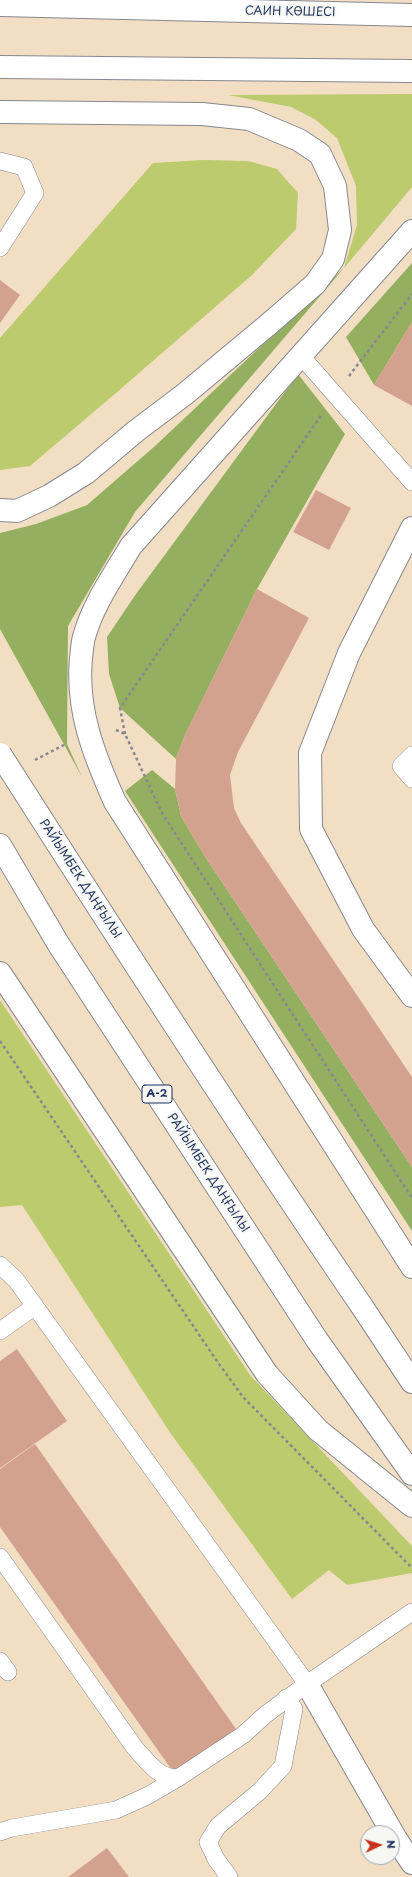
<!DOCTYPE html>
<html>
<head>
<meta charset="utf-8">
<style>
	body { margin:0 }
	#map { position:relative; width:412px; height:1877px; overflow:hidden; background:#f2dfc3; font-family:"Playpen Sans",sans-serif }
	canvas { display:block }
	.north { position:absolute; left:360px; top:1825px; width:40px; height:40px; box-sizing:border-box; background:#f6f6f2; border:1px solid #9ea6b7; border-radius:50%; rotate:86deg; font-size:11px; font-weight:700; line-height:16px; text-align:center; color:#1b2f5e }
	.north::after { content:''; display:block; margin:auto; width:14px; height:18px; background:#c8321e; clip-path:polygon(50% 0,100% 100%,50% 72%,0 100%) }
</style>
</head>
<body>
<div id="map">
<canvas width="412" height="1877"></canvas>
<div class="north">N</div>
</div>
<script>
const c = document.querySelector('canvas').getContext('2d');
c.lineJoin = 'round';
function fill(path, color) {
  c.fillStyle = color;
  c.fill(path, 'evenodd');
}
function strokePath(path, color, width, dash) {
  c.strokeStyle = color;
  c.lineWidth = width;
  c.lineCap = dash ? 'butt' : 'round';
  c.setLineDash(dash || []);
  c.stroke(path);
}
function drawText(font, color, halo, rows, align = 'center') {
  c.font = font + ' "Playpen Sans",sans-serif';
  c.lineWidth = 4;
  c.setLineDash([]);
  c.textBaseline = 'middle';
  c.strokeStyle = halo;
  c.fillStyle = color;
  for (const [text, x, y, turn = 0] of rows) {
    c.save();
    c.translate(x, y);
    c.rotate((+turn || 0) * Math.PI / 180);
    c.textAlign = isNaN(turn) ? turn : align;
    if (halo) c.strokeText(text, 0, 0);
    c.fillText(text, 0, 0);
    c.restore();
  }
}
fill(new Path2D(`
	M412,94V187L344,268L357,225L356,186L337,138L316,120L291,107L228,95Z
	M204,160L248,161L277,169L298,193L296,229L252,275L116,393L30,466L0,470V338L153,163Z
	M0,1000L250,1375L412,1546V1573L347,1585L329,1570L292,1599L171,1434L22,1205L0,1207Z`), '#bccb6d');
fill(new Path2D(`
	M412,263V322L374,385L346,337Z
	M344,268L135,512L68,626L67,744L82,777L0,629V533L36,524L87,505L155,446Z
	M298,374L345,434L257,589L185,735L176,759L120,708L109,674L107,637L136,594Z
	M152,770L175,789L181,816L204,855L412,1167V1231L125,791Z`), '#95af60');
fill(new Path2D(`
	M0,280L20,295L0,323Z
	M412,322V406L374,385Z
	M316,490L351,508L329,550L293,532Z
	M257,589L309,618L238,752L230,775L234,808L241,823L412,1077V1167L204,855L181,816L175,789L176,759L185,735Z
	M17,1349L67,1421L0,1468V1361Z
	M35,1444L236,1729L174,1773L0,1527V1469Z
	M107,1848L129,1877H68Z`), '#d3a28e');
const lane = new Path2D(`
	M0,161L24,167L35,193L0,248
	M301,356L412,482
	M412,755L401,766L412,779
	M0,1265L16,1280L307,1684L412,1612
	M0,1331L35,1306
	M0,1557L135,1748C147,1761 159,1779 178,1778
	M0,1661L8,1672
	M0,1832L12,1828L116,1810L147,1796L178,1778L243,1735L265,1715L307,1684
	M229,1877L216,1859L208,1842L218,1826L260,1791L283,1766L294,1709L286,1698`);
const street = new Path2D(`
	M412,528L349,653L310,753L311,829L363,929L412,996
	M307,1684L396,1839L412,1863`);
const primary = new Path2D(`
	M0,67L412,71
	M0,112L202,114L249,119L299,140L320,154L335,186L340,230L333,259L315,284L269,324L185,394L136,431L86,473L49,496L17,511L0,510
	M412,231L131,546C114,575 93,604 84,637C82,644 82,652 81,658C76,710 94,755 115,802L412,1267
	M0,845L59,945L317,1340L412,1474
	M0,973L267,1374L318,1430L412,1506
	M361,1305L412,1382`);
const highway = new Path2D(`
	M0,5L412,15`);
strokePath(lane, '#868790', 18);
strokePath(street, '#868790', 24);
strokePath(primary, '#868790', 24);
strokePath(highway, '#868790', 24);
strokePath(new Path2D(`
	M349,376L412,294
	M116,730L125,734L162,813L412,1198
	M125,734L120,708L322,414
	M35,760L64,745
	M0,1041L219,1364L243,1397L412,1568`), '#868790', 2.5, [3, 3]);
strokePath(lane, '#fff', 17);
strokePath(street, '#fff', 22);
strokePath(primary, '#fff', 22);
strokePath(highway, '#fff', 22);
const primaryBridge = new Path2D(`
	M0,754C118,939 237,1124 361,1305`);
strokePath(primaryBridge, '#868790', 24, []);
strokePath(primaryBridge, '#fff', 22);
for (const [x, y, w] of [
	[157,1094,30]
]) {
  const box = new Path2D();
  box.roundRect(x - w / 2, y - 9, w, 18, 3);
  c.fillStyle = '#f6f6f2';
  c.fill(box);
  strokePath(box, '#1b2f5e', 1);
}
drawText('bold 11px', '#1b2f5e', null, [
	["A-2",157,1094]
]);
drawText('12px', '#1b2f5e', '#f6f6f2', [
	["САИН КӨШЕСІ",290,12,1],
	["РАЙЫМБЕК ДАҢҒЫЛЫ",80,879,57],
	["РАЙЫМБЕК ДАҢҒЫЛЫ",208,1173,57]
]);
</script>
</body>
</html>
